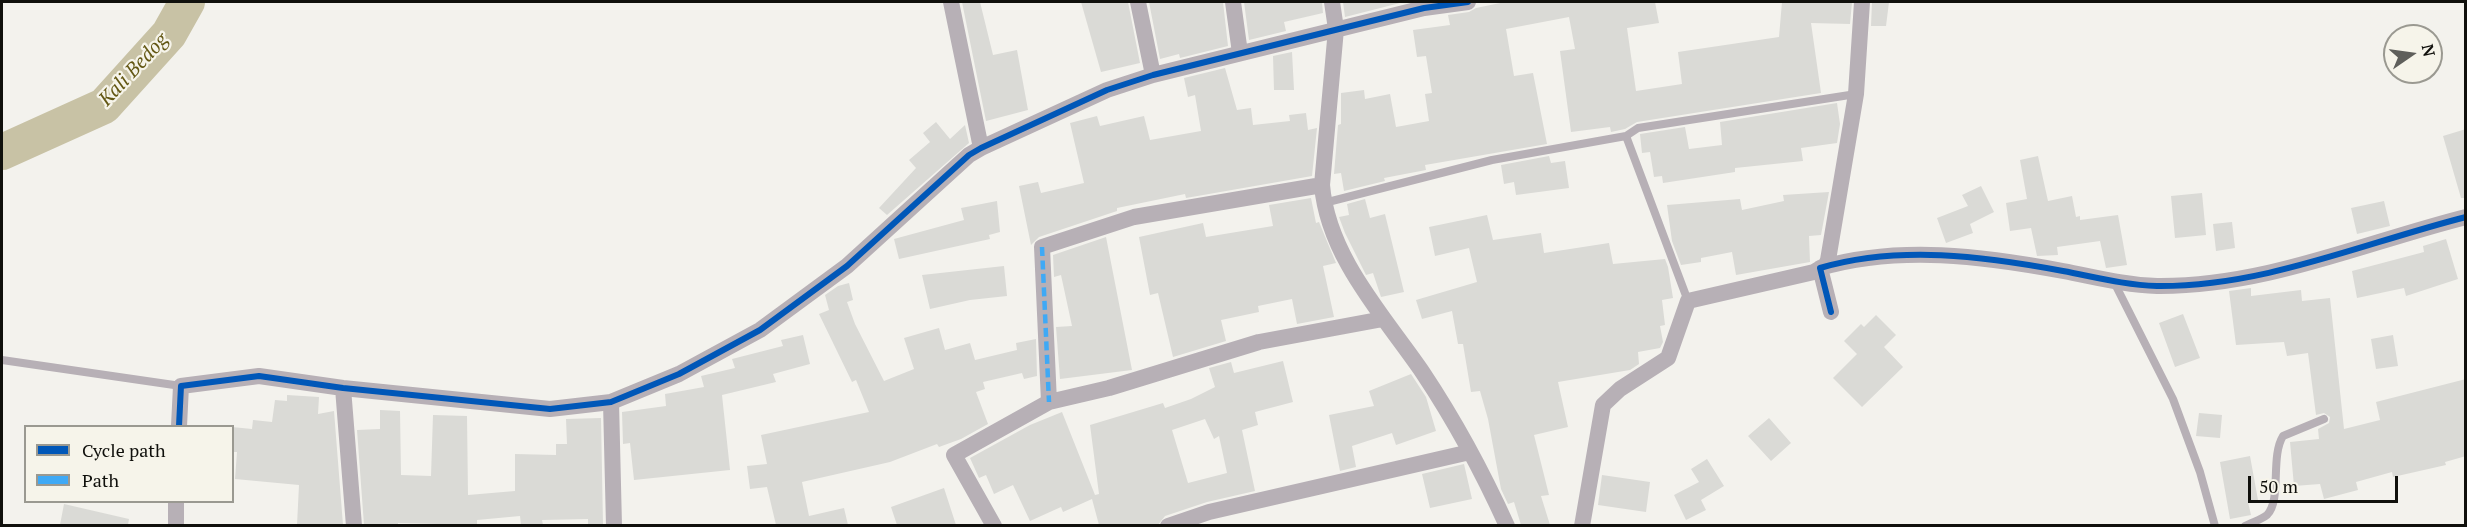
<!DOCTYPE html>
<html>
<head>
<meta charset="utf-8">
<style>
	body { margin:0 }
	#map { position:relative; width:2467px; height:527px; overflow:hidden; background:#f3f2ed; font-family:"PT Serif",serif }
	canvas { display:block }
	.frame { position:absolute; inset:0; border:3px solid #10100c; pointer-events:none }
	.legend { position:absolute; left:24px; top:425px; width:210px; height:78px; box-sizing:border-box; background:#f6f4ea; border:2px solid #9a9991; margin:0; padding:8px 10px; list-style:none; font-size:18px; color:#10100c }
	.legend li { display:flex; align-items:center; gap:12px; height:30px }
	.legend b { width:30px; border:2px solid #9a9991 }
	.north { position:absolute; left:2383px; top:24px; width:60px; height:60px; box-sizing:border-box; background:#f6f4ea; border:2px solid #9a9991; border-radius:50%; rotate:77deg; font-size:16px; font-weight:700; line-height:24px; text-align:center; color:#10100c }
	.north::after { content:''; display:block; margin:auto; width:21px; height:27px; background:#5f5f5b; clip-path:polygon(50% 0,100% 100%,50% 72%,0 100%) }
	.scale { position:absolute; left:2248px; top:476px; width:150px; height:27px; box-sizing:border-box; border:3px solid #10100c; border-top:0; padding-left:8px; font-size:18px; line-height:21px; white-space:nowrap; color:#10100c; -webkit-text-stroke:4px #f6f4ea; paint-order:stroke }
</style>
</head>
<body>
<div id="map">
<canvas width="2467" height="527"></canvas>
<div class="frame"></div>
<ul class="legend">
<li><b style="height:8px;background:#0057b8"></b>Cycle path</li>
<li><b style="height:8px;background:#3fa9f5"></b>Path</li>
</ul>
<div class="north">N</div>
<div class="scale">50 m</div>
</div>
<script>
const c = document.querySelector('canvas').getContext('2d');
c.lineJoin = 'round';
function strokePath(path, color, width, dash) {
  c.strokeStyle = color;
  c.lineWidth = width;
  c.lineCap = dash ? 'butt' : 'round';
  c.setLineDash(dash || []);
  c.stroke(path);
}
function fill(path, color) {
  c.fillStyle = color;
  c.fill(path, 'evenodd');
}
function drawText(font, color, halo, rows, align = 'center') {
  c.font = font + ' "PT Serif",serif';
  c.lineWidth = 4.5;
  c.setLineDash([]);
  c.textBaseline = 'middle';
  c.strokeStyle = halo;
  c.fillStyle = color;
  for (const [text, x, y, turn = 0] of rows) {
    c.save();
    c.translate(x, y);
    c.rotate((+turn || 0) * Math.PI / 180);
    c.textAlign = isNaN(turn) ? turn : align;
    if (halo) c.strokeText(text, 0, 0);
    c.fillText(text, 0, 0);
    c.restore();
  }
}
strokePath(new Path2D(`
	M2,152L104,106L169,34L187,2`), '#c8c2a5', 36);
fill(new Path2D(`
	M962,2H980L993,55L1017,50L1028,110L986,121Z
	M1081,2H1128L1140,63L1101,72Z
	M1149,2H1223L1228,46L1180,58L1179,54L1160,59Z
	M1244,2H1322L1323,13L1284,22L1286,31L1249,40Z
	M1343,2H1400V3L1345,17Z
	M1505,2H1655L1659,23L1627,28L1636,91L1682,84L1678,52L1779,37L1782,2H1852L1850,24L1811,23L1821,93L1637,122L1625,129L1611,132L1610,127L1571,132L1560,51L1575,49L1569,17L1506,29L1514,76L1533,73L1547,144L1425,165L1426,170L1384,178L1385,181L1344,191L1341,173L1334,174L1338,125L1341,124V93L1364,90L1365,99L1390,94L1396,127L1429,121L1425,94L1432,93L1426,56L1417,57L1413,30L1450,25L1448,15L1469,12L1476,8Z
	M1872,2H1889L1886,26H1871Z
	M1292,52L1294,90H1274L1273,56Z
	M1225,68L1237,110L1251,108L1253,125L1290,121L1289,115L1306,113L1308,130L1317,128L1312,176L1186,198L1185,194L1117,208V211L1039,237L1031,245L1019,186L1038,182L1041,193L1084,183L1070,123L1097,116L1100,126L1144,116L1150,140L1201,131L1195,95L1188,97L1184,78Z
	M1837,103L1840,124L1837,143L1801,148L1803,161L1735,168V172L1663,183L1662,176L1654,177L1650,152L1642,153L1640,134L1685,127L1689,149L1722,145L1720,122Z
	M936,122L950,139L965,125L969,143L887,215L879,208L916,168L909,160L930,142L923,133Z
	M2466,129V198H2461L2443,136Z
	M1549,156L1551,163L1565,161L1569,188L1516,195L1514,182L1504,184L1501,165Z
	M2038,156L2048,201L2072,196L2076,217L2080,216V220L2118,215L2127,265L2106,268L2100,241L2057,247L2058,255L2037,256L2031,228L2010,231L2006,203L2027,199L2020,160Z
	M1981,186L1994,212L1970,224L1973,233L1946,243L1937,218L1968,206L1962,195Z
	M1829,192L1821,235L1809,236L1810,262L1736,275L1732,252L1701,258V262L1681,265L1672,241L1667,205L1740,199L1742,210L1784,201L1783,195Z
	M2202,193L2206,235L2175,238L2171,196Z
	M1311,198L1316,223L1319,222L1336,263L1323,266L1334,317L1297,324L1292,299L1258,306L1259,312L1221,320L1226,341L1173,357L1158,293L1150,295L1139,237L1203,223L1206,237L1273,226L1269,205Z
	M1365,199L1370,218L1385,214L1404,292L1381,297L1373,273L1366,275L1345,233L1339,217L1349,215L1347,204Z
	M997,201L1000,232L989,235L990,239L899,259L894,239L964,220L961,208Z
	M2384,201L2390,226L2357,234L2351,208Z
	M1487,215L1493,240L1541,233L1544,253L1609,243L1613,264L1665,259L1668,267L1673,298L1662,300L1665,325L1660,326L1663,342L1660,348L1638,352L1639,364L1630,370L1558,382L1568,427L1534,435L1549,495L1541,496L1550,525H1521L1514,502L1508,504L1501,489L1488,419L1480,391L1471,392L1463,344H1458L1452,311L1422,319L1416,300L1477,282L1469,248L1435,256L1429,227Z
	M2232,222L2235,248L2216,251L2213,224Z
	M1106,237L1132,370L1060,379L1056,327L1072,326L1061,275L1054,277L1053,255Z
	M2446,239L2458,279L2406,296L2404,288L2357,298L2352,271L2424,252L2423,246Z
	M1004,266L1007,296L970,300L930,309L922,275Z
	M849,283L853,300L847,302L855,324L884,381L914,369L904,338L939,328L945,350L970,343L975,360L1017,350L1016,343L1036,339L1037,376L1024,379L1022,373L983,382L985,389L976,392L988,424L961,439L939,447L937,444L890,462L802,482L809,516L844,508L848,525H776L767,487L750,489L747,466L767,464L761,435L869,412L856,380L852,382L819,314L829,310L825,295L838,286Z
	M2251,288V296L2301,290L2302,301L2330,298L2344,429L2380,420L2376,402L2466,379V456L2445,462L2446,465L2393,477L2392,472L2356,482L2358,490L2324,499L2320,484L2294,486L2290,442L2319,439L2318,429L2329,423L2330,417L2324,413L2316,415L2308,353L2287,356L2284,342L2236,345L2229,291Z
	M2183,314L2200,358L2175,367L2159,323Z
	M1876,315L1896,335L1884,347L1903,367L1862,407L1833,378L1857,354L1844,341L1861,324L1864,327Z
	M803,335L810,364L773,374L776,382L722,395L730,470L634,480L630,443L623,444L622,412L666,406L665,394L704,387L701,376L735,368L732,359L783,346L781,340Z
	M2393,335L2398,366L2376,369L2371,339Z
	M1283,361L1293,402L1255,412L1258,425L1242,430L1255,491L1207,502L1165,516L1158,525H1099L1092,499L1063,512L1061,507L1030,521L1013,485L994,494L986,475L979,478L970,458L1030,425L1062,412L1095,495L1099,494L1090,425L1163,403L1165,408L1191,399L1215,387L1209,368L1231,362L1234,373ZM1205,419L1214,439L1219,436L1227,473L1188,483L1172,430Z
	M1411,374L1426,397L1436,431L1396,445L1392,433L1352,446L1356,467L1340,471L1329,415L1374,406L1369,391Z
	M287,395L319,397L318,414L334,411L343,525H297L299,485L235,479L237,452H232V427L252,429L253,420L272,422L275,400L287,401Z
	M380,410L400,411L401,475L431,476L433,415L467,416L468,495L515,491V454L556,455V444H567L566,419L601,418L603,525H588V519L542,520L543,525H521L520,516L477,520V525L398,523V525H364L357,430L380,429Z
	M2199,413L2222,415L2220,438L2196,436Z
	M1769,418L1791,443L1771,461L1748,436Z
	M2250,456L2258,500L2248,502L2251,515L2230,519L2220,462Z
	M1707,459L1724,486L1701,500L1706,510L1686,520L1674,495L1699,482L1691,469Z
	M1464,464L1472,499L1430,508L1422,474Z
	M1602,475L1650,482L1646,512L1598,505Z
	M944,488L956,525H897L891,507Z
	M64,504L129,519L128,525H60Z`), '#dadad6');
strokePath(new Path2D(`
	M1626,136L1688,301
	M1324,203L1492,160L1626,136L1638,128L1856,94
	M2115,284L2173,399L2200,472L2215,526
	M2,360L181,386
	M2245,526C2252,522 2261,520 2267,515C2282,500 2270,457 2283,436L2324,419`), '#b7b0b6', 8);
strokePath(new Path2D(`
	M951,2L981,148
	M1138,2L1153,75
	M1233,2L1240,53
	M1332,2L1336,29L1322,185C1328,257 1384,316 1423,373C1455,421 1483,473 1507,526
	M1831,312L1820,268C1899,245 1983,256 2063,271C2095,277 2124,285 2157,286C2264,287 2363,243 2466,217
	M343,388L354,526
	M611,402L614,526
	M1049,402L1042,247L1134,217L1322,185
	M179,426L181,386L259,376L343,388L550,409L611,402L679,374L760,330L847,266L969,155L981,148L1107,90L1153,75L1424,8L1468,2
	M176,526V502
	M994,526L954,455L1049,402L1109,388L1259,342L1383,319
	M1168,526L1209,512L1470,452
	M1582,526L1603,405L1620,389L1668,358L1688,301L1814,272L1826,265L1828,260L1856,94L1862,2`), '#b7b0b6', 16);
strokePath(new Path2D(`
	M1042,247L1049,402`), '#3fa9f5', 4.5, [9, 4.5]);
strokePath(new Path2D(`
	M1831,312L1820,268C1899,245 1983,256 2063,271C2095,277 2124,285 2157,286C2264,287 2363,243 2466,217
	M179,426L181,386L259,376L343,388L550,409L611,402L679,374L760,330L847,266L969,155L981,148L1107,90L1153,75L1424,8L1468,2`), '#0057b8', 6);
drawText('italic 20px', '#635714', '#f6f4ea', [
	["Kali Bedog",134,70,-47]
]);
</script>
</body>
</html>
